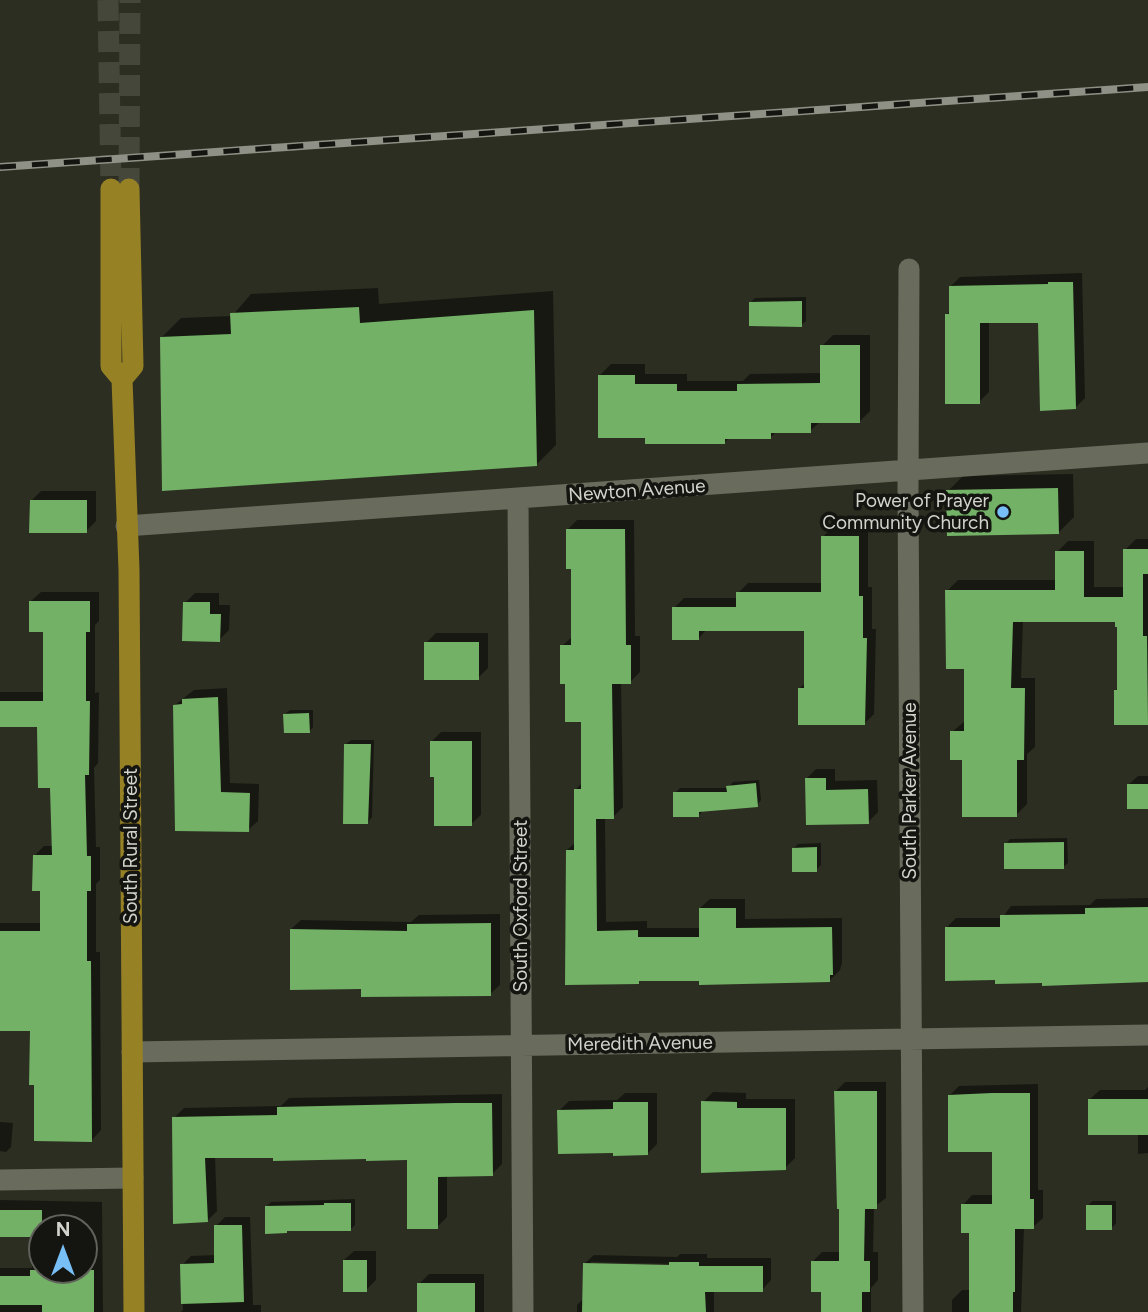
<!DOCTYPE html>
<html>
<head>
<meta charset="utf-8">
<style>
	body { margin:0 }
	#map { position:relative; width:1148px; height:1312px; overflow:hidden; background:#2c2e21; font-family:Figtree,sans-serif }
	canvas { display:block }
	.north { position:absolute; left:28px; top:1214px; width:70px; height:70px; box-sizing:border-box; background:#141510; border:2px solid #60615b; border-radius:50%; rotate:0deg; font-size:19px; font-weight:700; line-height:28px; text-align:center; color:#d2d3cb }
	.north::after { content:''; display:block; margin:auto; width:24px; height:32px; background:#78bff7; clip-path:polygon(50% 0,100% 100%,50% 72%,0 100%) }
</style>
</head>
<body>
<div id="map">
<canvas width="1148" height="1312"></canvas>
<div class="north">N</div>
</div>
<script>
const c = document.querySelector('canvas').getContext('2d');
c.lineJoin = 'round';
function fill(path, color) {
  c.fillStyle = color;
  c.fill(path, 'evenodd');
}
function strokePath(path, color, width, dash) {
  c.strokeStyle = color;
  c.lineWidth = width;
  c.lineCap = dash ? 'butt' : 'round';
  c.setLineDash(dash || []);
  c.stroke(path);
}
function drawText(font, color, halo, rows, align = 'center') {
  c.font = font + ' Figtree,sans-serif';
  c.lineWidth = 7;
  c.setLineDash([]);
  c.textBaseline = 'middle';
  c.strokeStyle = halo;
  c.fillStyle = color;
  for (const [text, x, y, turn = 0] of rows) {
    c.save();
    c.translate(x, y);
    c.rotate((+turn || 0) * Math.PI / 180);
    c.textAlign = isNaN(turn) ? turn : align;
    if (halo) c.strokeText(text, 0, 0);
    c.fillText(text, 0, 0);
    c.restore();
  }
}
fill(new Path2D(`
	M1082,273L1085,398L1075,408L1040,322H989V392L979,402L947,314L950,311V287L960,277Z
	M378,288L379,304L553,291L556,445L536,465L161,338L181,318L232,316L251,294Z
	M806,297V321L801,325L751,302L755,298Z
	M833,335H870V411L859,422H820L810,431H777L770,438H729L724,443L647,436L600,375L611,364H645V374H687V381H743L750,374L822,373V346Z
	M1073,474L1074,517L1059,532L948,491L963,476Z
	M41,491H96V521L86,531L31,501Z
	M577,520H634L635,636H640V672L630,682H621L623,807L613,817H605L606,922L647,921V928H700V908L710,899H745V919L842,918V963L840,970L830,980L642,979L638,982L566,984L567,850L575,843V790L582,783V721L566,682L562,646L573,636V568L567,530Z
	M832,527H868V587H872V629H876L874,714L864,724L799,689L806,682V629H707L698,639L674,608L684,598H738V593L748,583H823V537Z
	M1136,539H1148V724H1116V690L1118,688V625L1116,620H1023L1021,678H1035V747L1027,754V804L1016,815L964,758L952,732L965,721V668L947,591L958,580H1057V552L1068,541H1094V587H1125V550Z
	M41,592H99V621L95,625V693L99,692L98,763L94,768L96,847H100V880L96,884V952H100L101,1130L92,1140L36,1084L32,1030H0V923H41V889L34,856L44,846H53L51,786L39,725H0V692H45V630L31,601Z
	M195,593H219V605H230L229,630L219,640L185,603Z
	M436,633H488V668L478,678L426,643Z
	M227,688L230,783L259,784L258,821L248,830H176L175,705L194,690Z
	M290,710H313V727L309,732L285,714Z
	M441,732H481V815L471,824L436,775L431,742Z
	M351,740H374L372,817L368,822L346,744Z
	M816,769H835V781L877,780L878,812L868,822L806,779Z
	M1138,776H1148V807L1128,785Z
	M759,780L761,800L757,805L703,811L699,815L675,793L680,788H728L733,782Z
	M1067,838L1068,863L1063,867L1006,844L1010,839Z
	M821,843V865L816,870L794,848L798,844Z
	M1148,898V981H1043L996,978L946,928L956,918H1002L1011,906L1090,905L1096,899Z
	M500,914V985L490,994L362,987L291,929L301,920L411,922L419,915Z
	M845,1082H886V1198L874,1207L873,1252H878V1280L871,1288V1312H823V1290L813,1261L822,1252H840L836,1091Z
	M1038,1084V1190H1043V1218L1033,1227H1024L1021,1312H952V1300L962,1290H971V1231L963,1205L972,1195H994V1150L949,1096L959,1086Z
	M1148,1087V1153L1138,1154V1133L1090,1099L1100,1090H1145Z
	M713,1092L746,1093V1099H795V1158L785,1168L703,1102Z
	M625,1093H657V1144L647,1154L559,1111L569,1101L617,1100Z
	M502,1094V1164L492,1174L447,1175V1217L437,1227L409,1159L367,1157L215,1156L217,1211L207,1221L174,1118L184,1108L281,1106L289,1098Z
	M0,1122L13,1123L11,1147L6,1152L0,1151Z
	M355,1199V1225L351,1229L266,1207L271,1202Z
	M0,1200L102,1202L103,1312H0V1268H32V1235H0ZM42,1228H84V1270H42Z
	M1092,1201H1116V1224L1111,1228L1088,1206Z
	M225,1217H250L253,1305H261V1312H181L183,1310L182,1265L191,1256L216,1255V1226Z
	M354,1251H376V1280L366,1290L344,1260Z
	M680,1254H707V1258H771V1280L762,1290H714V1312H577V1305L584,1298V1264L594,1255L677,1257ZM591,1262L678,1264L677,1267L591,1265Z
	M429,1274H484V1312H419V1284Z`), '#0007');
fill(new Path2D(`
	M1048,282H1073L1076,409L1040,411L1038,323H980V404H945V314H949V286L1048,284Z
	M802,301V327L749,326V302Z
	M359,307L360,323L534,310L537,466L162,491L160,337L231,334L230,313Z
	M820,345H860V423H811V433H771V439H725V444H645V438H598V375H635V384H677V391H737V384L820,383Z
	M1058,488L1059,534L947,536L946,490Z
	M30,500H87V533H29Z
	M566,529H625L626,645H631V684H612L614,819H596L597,931L638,930V937H699V908H736V928L832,927L833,975H830V982L699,985V981H639V984L565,985L566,850H574V789H581V722H565V684H560V645H571V569H566Z
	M821,536H859V596H863V638H867L865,725H798V688H804V631H699V640H672V607H736V592H821Z
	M1123,549H1148V574H1143V636H1147L1148,725H1114V690H1117V627H1115V622H1013L1011,688H1025L1024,760H1017V817H962V760H950V731H964V669H946L945,590H1055V551H1084V597H1123Z
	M29,601H90V632H86V701H90L89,775H85L87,856H91V891H87V961H91L92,1142L34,1141V1085H29L30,1031H0V931H40V891H32L33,855H52L50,788H38L37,727H0V701H43V632H29Z
	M183,602H210V614H221L220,642L182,641Z
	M424,642H479V680H424Z
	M218,697L221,792L250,793L249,832L175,831L173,705L182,704V699Z
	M309,713L310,733H284L283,714Z
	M430,741H472V826H434V777H430Z
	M344,744H371L368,824H343Z
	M805,778H826V790L868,789L869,824L806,825Z
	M756,783L758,807L699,812V817H673V792H727L726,786Z
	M1127,784H1148V809H1127Z
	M1064,842V869H1004V843Z
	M817,847V872H792V848Z
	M1148,907V982L1042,986V983L995,984V980L945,981V927H1000V915L1085,914V908Z
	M491,923V996L361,997V989L290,990V929L407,931V924Z
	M834,1091H877V1209H865L864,1261H870V1292H862V1312H821V1292H811V1261H839V1209H837Z
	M992,1093H1030V1199H1034V1229H1015V1292H1013V1312H969V1233H961V1204H992V1152H948V1095Z
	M1088,1099H1148V1135H1088Z
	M701,1101L737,1102V1108H786V1170L701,1173Z
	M613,1102H648V1155L613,1156V1153L558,1154L557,1110L613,1109Z
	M455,1103H492L493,1176L438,1177V1229H407V1160L366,1161V1159L273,1161V1158H205L208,1222L173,1224L172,1117L277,1115V1107Z
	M324,1203H351V1231H287V1233L265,1234V1206L324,1205Z
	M1086,1205H1112V1230H1086Z
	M0,1210H42V1237H0Z
	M214,1225H242L244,1302L181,1304L180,1264L214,1263Z
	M343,1260H367V1292H343Z
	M669,1262H699V1266H763V1292H705L706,1312H582L583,1263L669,1265Z
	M30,1270H94V1312H42V1305H0V1276H30Z
	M417,1283H475V1312H417Z`), '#72b166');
strokePath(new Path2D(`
	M108,0L111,189
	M129,189L130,0`), '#45473a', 21, [21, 10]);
strokePath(new Path2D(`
	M909,269L908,490L913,1312
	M518,499L523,1312
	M126,526L1148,453
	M132,1052L1148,1035
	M0,1180L133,1178`), '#696b5c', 21);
strokePath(new Path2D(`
	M111,189V366L122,379
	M129,189L133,366L122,379L129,570L134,1312`), '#978125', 21);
const rail = new Path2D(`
	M0,167L1148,87`);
strokePath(rail, '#8f9086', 8);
strokePath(rail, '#141510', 5, [16]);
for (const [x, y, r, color] of [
	[1003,512,7,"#78bff7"]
]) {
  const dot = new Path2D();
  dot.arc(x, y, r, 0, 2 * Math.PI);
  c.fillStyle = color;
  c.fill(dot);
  strokePath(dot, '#141510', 2.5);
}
drawText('19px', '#d2d3cb', '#141510', [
	["Newton Avenue",637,491,-4],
	["South Parker Avenue",910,791,-90],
	["South Rural Street",131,846,-90],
	["South Oxford Street",521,906,-90],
	["Meredith Avenue",640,1044,-1]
]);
drawText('19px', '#d2d3cb', '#141510', [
	["Power of Prayer",989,501],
	["Community Church",989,523]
], 'right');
</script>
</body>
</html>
